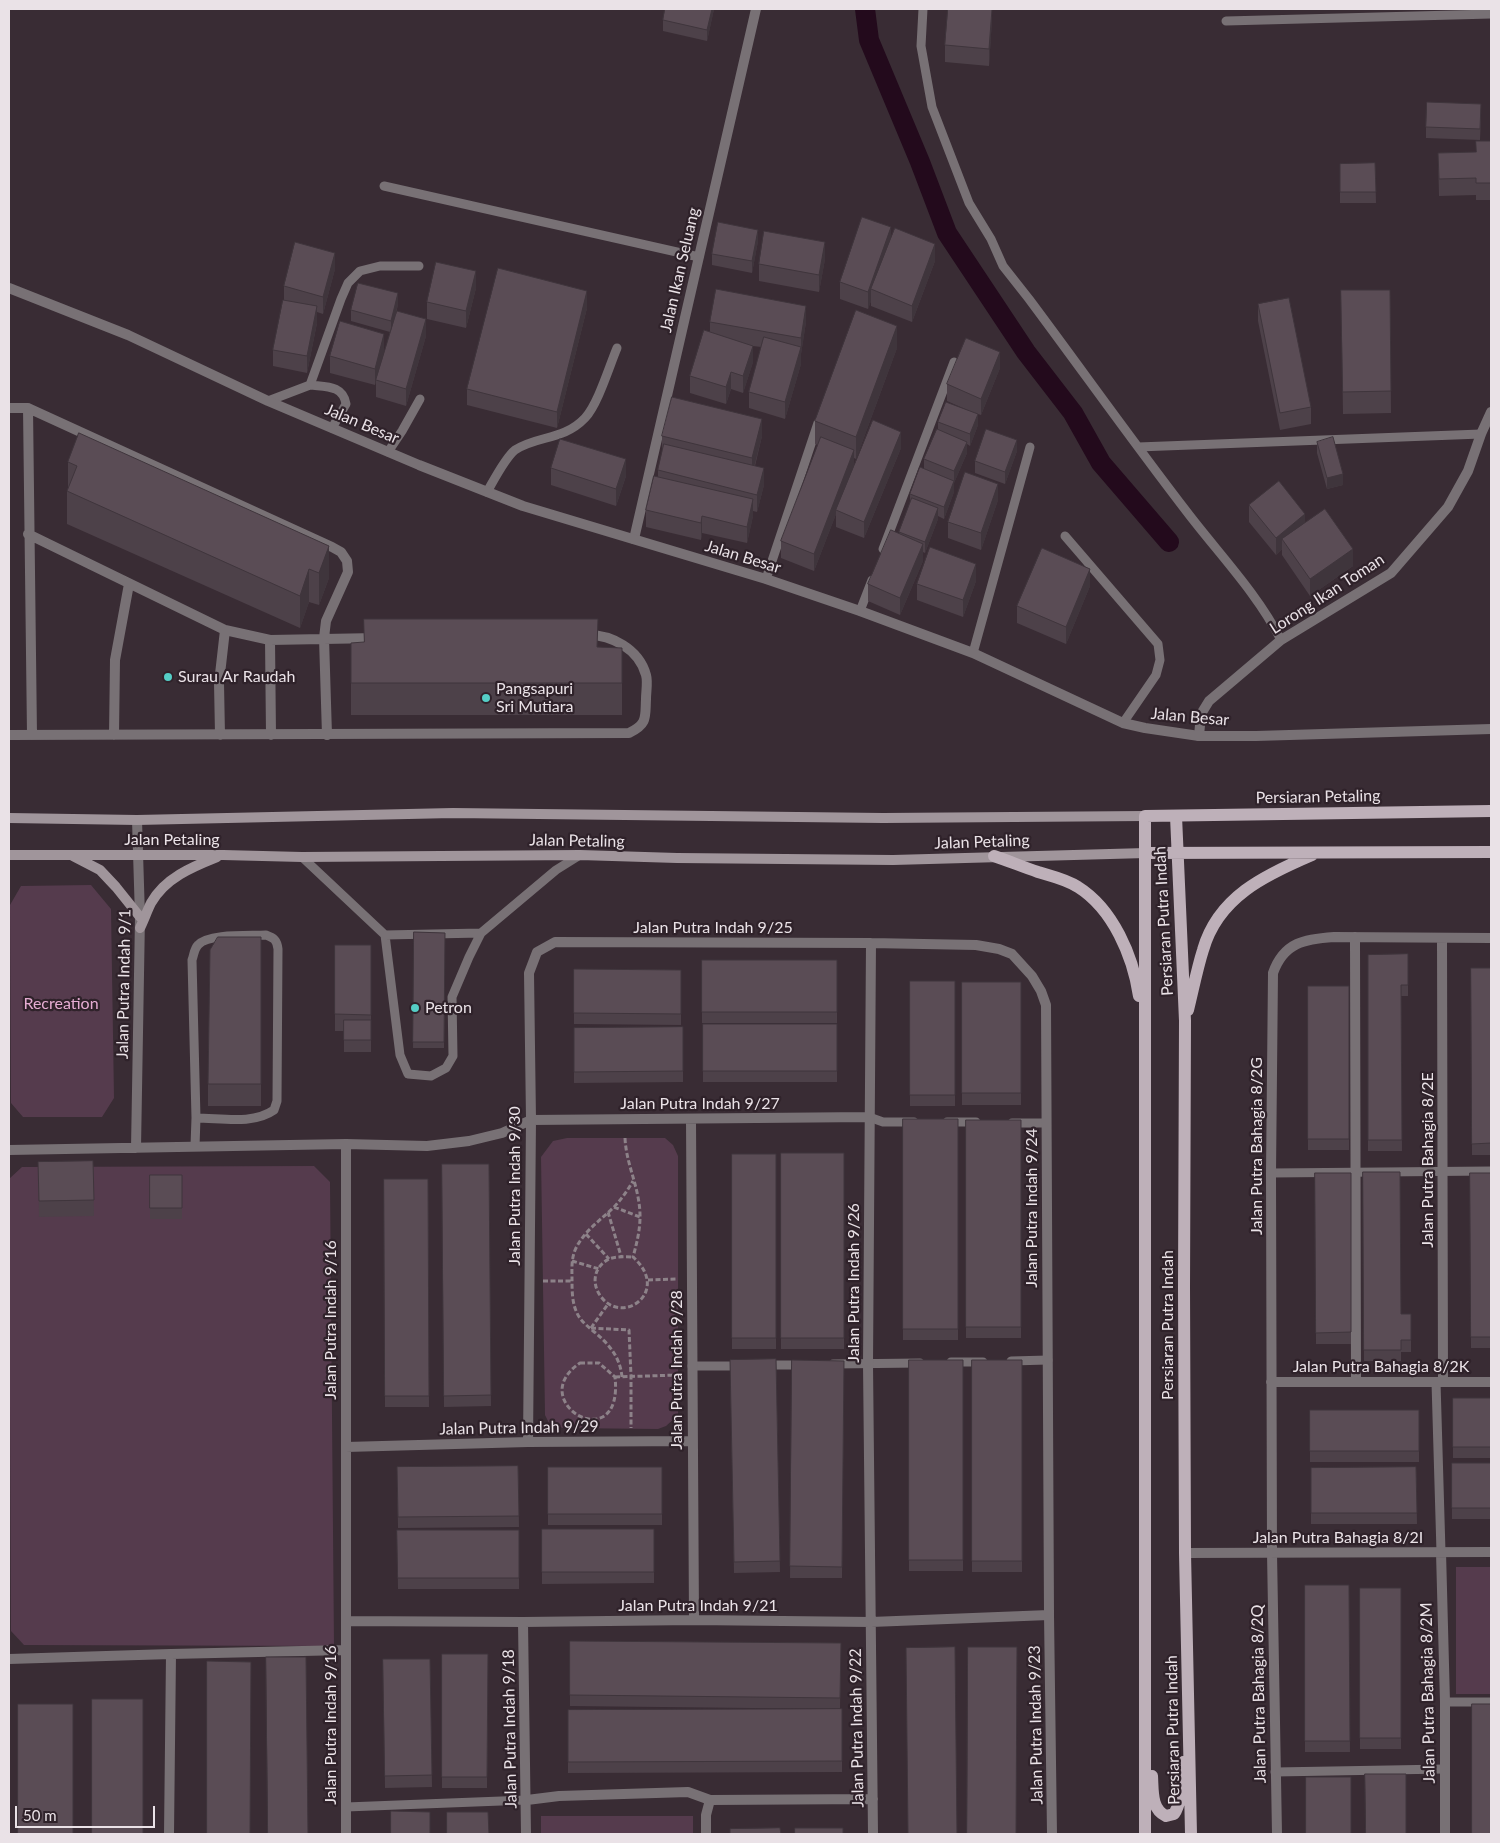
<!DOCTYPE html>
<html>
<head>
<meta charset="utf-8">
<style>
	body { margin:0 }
	#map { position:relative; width:1500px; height:1843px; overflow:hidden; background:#392c34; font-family:Lato,sans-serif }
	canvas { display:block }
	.frame { position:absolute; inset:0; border:10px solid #eae2e7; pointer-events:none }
	.scale { position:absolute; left:15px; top:1806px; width:140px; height:22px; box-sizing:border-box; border:2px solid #eae2e7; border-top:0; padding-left:6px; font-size:15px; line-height:18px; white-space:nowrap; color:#eae2e7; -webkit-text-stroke:4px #2f222a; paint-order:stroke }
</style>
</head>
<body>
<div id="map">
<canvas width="1500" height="1843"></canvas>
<div class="frame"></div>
<div class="scale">50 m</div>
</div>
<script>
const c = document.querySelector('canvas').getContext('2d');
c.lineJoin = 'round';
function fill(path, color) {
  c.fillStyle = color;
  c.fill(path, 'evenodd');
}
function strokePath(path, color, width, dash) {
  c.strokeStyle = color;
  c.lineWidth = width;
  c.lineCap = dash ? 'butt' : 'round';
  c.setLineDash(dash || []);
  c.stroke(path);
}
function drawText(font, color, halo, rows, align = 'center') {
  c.font = font + ' Lato,sans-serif';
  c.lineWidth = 4.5;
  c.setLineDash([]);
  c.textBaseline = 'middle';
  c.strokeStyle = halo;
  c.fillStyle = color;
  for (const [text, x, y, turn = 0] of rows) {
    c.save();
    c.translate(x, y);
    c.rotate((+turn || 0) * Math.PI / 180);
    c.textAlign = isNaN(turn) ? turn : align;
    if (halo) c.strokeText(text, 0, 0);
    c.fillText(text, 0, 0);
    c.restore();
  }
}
fill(new Path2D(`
	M91,885L111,909L114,1098L102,1117H23L11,1103L10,905L21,886Z
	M567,1138H665L673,1145L678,1156V1415L666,1426L658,1429L563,1428L549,1423L545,1415L541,1157L553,1141Z
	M314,1166L330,1182L334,1646L24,1645L11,1631L9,1179L22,1167Z
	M1456,1567H1491V1694H1456Z
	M541,1816H693V1834H541Z`), '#553b4d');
strokePath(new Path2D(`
	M865,9L869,40L920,162L947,233L1026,352L1073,413L1101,463L1169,542`), '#230a1c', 20);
strokePath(new Path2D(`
	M625,1138C626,1161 636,1181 639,1203C642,1222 638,1239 633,1257C671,1291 624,1325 602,1298C591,1285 593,1267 609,1259C616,1256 625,1257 633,1257
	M614,1207L640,1217
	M608,1212L621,1256
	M586,1234L609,1259
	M572,1261L599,1269
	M648,1280L678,1279
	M543,1281H572
	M591,1328L629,1330L631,1376V1428
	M591,1328L608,1304
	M580,1363H599L615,1377C624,1460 522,1402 580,1363Z
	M615,1377L678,1375
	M622,1377C620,1356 608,1343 592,1330C586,1325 580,1320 577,1313C572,1303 572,1290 572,1279C572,1269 571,1258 576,1248C585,1230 601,1220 615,1206C622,1198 628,1190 633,1181`), '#8d8289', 3, [5, 2.5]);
strokePath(new Path2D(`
	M923,9L921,46L932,107L969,203L991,239L1003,266L1029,299C1082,370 1133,442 1187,512C1219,554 1257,593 1281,640
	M1226,21L1491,14
	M384,186L699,257
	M310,385C326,387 343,385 346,404L332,428
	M268,401L310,385L341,299L348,283L360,271L380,266H419
	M1138,447L1481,434
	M388,452L402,431L420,399
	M487,492C494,480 505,458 515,450C538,435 563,441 585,418C598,404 609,367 617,348
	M1065,536L1158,644L1160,660L1156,675L1123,723
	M883,549L954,362
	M766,579L818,423
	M860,611L872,580
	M973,653L1030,447
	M302,857L385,935L481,933L556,870L580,855
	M385,935L400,1055L408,1074L431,1076L446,1068L453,1056L452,997L469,957L481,933
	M869,1117L883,1122H914
	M947,1122H976
	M1012,1123H1046
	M195,1146L196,1118L192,960C194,955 194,949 198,945C209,933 250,936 266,935C274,938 277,940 278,949L277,1101L274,1110C253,1125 221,1118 196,1118
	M1271,1173L1491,1171
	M1011,1361L1048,1360
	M951,1362H983
	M833,1364L920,1363
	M766,1365H803
	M692,1366H740
	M1436,1382L1441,1552
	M1445,1702H1491
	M1275,1772L1445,1769
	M346,1807L527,1800`), '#787175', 9);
strokePath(new Path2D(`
	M9,408H28L332,547L341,552L347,561L348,572L326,621L324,638L327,735
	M28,408L32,735
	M28,534L225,630L270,640L377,638
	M634,539L756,9
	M270,640L271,735
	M9,735L629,733C648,724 645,717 646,699C646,691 648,682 646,675C639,649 611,634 586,635
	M114,735L115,660L129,584
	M220,735L219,683L225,630
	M1199,736L1201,714L1209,701L1281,640L1391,573L1448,507L1468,471L1481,434L1491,412
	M1355,937L1356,1382
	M1442,938L1443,1382
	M871,943L868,1364L873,1834
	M691,1120L694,1620
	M346,1144V1834
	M136,1148L140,917L137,820
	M9,1150L346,1144L427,1146L469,1141L502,1133L531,1120L869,1117
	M1271,1382H1491
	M528,1442L531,1120L529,973L537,952L555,942L871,943L976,945L999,949L1012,954L1032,976L1041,991L1046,1005L1049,1615L1052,1834
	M346,1447L528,1442L693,1441
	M1441,1552L1445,1702V1834
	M1185,1553L1491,1552
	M346,1621L523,1622L694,1620L871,1622L1049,1615
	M523,1622L526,1834
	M171,1654L346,1650
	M9,1659L171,1654L169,1834
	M527,1800L559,1796L688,1792L710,1800L873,1799
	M706,1834V1815L710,1800
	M1277,1834L1272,1553L1271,1173L1273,973C1284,942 1305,939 1334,937L1491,938`), '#787175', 10);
strokePath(new Path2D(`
	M9,288L128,335L268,401L419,465L523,506L766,579L860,611L973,653L1123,723L1145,728L1199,736H1256L1491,729`), '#787175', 10);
strokePath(new Path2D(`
	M9,818L137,820L453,813L883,818L1145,816
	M9,855H223L302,857L580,855L677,858L893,860L1146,853
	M73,856L100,870L116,887L140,917
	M140,928C144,920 147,911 151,903C165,878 192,867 217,857`), '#a0959b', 10);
strokePath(new Path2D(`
	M1176,816L1185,1021L1184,1287L1185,1553L1191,1834
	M1146,853L1491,852
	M994,856C1009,861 1023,867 1038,872C1051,876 1066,879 1078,887C1113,909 1133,956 1139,996
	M1188,1010C1193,990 1197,969 1203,950C1218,897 1265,875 1312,855
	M1152,1776C1153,1791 1151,1809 1166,1816L1174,1814C1184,1799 1179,1779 1183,1762
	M1145,1834V816L1491,811`), '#beb0b9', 12);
fill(new Path2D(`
	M714,9L707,41L663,31V20Z
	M992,9V19L989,66L945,62V45Z
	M1481,115L1480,140L1426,138V127Z
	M1491,141V200H1476V195L1439,196L1438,153L1476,152Z
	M1375,163L1376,203H1340V164Z
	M891,239L935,261L912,322L871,306V301L868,309L840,299V282Z
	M758,241L752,273L712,265V254Z
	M825,259L819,292L759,281V264Z
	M335,269L323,314L317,312V323L307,373L273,366V350L284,300V286Z
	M476,288L466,328L427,319V302Z
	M1341,290H1390L1391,413L1343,414Z
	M398,304L396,314L426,336L406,406L376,397V381L375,385L330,373V356L384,351L378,374L390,332L351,321V310Z
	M1258,304L1311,407V424L1280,430L1258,321Z
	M587,308L557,428L467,405V389Z
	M710,322H806L801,354V364L785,419L749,408V392L761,347L753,346V362L743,393L731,389L726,404L690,393V376L710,332Z
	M897,348L856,459L854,458V465L901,448L864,538L836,527V514L814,571L781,558V541L818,445L815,444V421Z
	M1000,368L981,415L978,414V425L970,446L967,444V453L954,483V492L944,519L938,516V519L925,553L923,552V561L900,615L868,601V584L899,534L910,502V494L924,469V459L938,429V422L974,413L947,401V384Z
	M79,433L329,578L319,605L309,602L300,628L67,524V491L68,488V462Z
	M662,436H762L755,466L764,485L757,512L753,511V516L747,543L702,533L701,540L646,527V510L658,477V470L662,452Z
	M1317,442L1343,485L1327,489L1317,453Z
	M1017,451L1005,484L975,473V461Z
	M551,468L626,476L616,506L551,485Z
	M998,500L981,550L948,538V522Z
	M1249,505L1305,522L1353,566L1310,596L1282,555V549L1276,555L1249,522Z
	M976,581L963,617L917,600V584Z
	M1090,586L1066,644L1017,623V606Z
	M364,642L598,647L622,681V715H351V683Z
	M414,932L445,933L444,1048H413Z
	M261,937V1106H208V1084Z
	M335,945H371V1052H344V1031H335Z
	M1408,954V996H1401L1402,1151H1368V955Z
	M702,960H837V1023H702Z
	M1471,968H1491V1155H1472Z
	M574,969L681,970V1025L574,1024Z
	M910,981H955V1106H910Z
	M962,982H1021V1105H962Z
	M1308,986H1349V1150H1308Z
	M703,1024H837V1082H703Z
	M683,1027V1082L574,1083V1028Z
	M903,1119H958V1340H903Z
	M966,1120H1021V1338H966Z
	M781,1153H844V1349H781Z
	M732,1154H776V1349H732Z
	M93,1161L94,1216L39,1217L38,1162Z
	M442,1164H489L491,1406L444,1407Z
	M1363,1172L1401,1314H1411V1352H1401V1361H1364Z
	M1315,1173H1351V1344H1316Z
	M1470,1173H1491V1348H1471Z
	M150,1175H182V1219H150Z
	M384,1179H428L429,1407H385Z
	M776,1359L780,1572L734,1573L730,1360Z
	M792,1360L844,1361L842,1578H790Z
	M909,1360H963V1571H909Z
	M972,1360H1022V1572H972Z
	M1453,1398H1491V1458H1453Z
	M1310,1410H1419V1462H1310Z
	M1452,1463H1491V1519H1452Z
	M518,1466L519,1527L398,1528L397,1467Z
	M548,1467H662V1525H548Z
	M1416,1467L1417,1524H1311V1468Z
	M542,1529H654V1583L542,1584Z
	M397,1530H519V1589H398Z
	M1305,1585H1349L1350,1752H1305Z
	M1360,1588H1401V1749H1360Z
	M570,1641L841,1643L840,1709L570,1706Z
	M442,1654H488L487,1788H442Z
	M383,1659H430L432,1787L385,1788Z
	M842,1709V1772L568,1773V1710Z`), '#4d4149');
fill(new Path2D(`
	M712,9H714L707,41V30Z
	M992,9V19L989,66V49Z
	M891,227V243L871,289V301L868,309V292Z
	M758,230V241L752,273V261Z
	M825,242V259L819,292V275Z
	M935,244V261L912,322V306Z
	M335,253V269L323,314V297Z
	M476,271V288L466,328V311Z
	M587,291V308L557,428V412Z
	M398,293V304L391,332V321Z
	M317,306V323L307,373V356Z
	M806,306V322L801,354V338Z
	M426,319V336L406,406V389Z
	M897,326V348L856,459V437Z
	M384,334V351L375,385V369Z
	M753,346V362L743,393V376Z
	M801,347V364L785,419V402Z
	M1000,352V368L981,415V399Z
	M731,372V389L726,404V387Z
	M978,414V425L970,446V434Z
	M762,419V436L752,475V458Z
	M901,432V448L864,538V522Z
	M1017,440V451L1005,484V472Z
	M967,442V453L954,483V492L944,519V507L954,481V471Z
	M854,450V467L836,510V514L814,571V554Z
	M626,459V476L616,506V489Z
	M764,468V485L757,512V495Z
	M1343,474V485L1327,489V478Z
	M998,484V500L981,550V533Z
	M753,499V516L747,543V527Z
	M938,508V519L925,553V542Z
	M1305,514V530L1282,539V549L1276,555V538Z
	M702,516V533L701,540V523Z
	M923,544V561L900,615V598Z
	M329,546V578L319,605V573Z
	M1353,549V566L1310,596V579Z
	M976,564V581L963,617V600Z
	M309,569V602L300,628V596Z
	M1090,569V586L1066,644V627Z`), '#3f353c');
const building = new Path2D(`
	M665,9H712L707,30L663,20Z
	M948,9H992L989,49L945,45Z
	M1427,102L1481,104L1480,129L1426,127Z
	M1476,141H1491V183H1476V178L1439,179L1438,153L1476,152Z
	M1375,163L1376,192H1340V164Z
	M862,217L891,227L868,292L840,282Z
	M718,222L758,230L752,261L712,254Z
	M895,228L935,244L912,306L871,289Z
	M764,231L825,242L819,275L759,264Z
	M295,242L335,253L323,297L284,286Z
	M436,262L476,271L466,311L427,302Z
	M498,268L587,291L557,412L467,389Z
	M358,283L398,293L391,321L351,310Z
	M716,289L806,306L801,338L710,322Z
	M1341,290H1390L1391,391L1343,392Z
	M1289,298L1311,407L1280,413L1258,304Z
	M283,300L317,306L307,356L273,350Z
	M856,310L897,326L856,437L815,421Z
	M397,311L426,319L406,389L376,380Z
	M340,321L384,334L375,369L330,356Z
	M704,330L753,346L743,376L731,372L726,387L690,376Z
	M764,337L801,347L785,402L749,392Z
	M966,338L1000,352L981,399L947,384Z
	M672,397L762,419L752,458L662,436Z
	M946,402L978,414L970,434L938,422Z
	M873,420L901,432L864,522L836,510Z
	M937,429L967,442L954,471L924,459Z
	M986,429L1017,440L1005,472L975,461Z
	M79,433L329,546L319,573L309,569L300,596L67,491L77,466L68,462Z
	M821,437L854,450L814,554L781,541Z
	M1333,437L1343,474L1327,478L1317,442Z
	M560,439L626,459L616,489L551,468Z
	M664,444L764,468L757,495L658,470Z
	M920,467L954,481L944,507L910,494Z
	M965,472L998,484L981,533L948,522Z
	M654,476L753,499L747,527L702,516L701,523L646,510Z
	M1279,481L1305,514L1276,538L1249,505Z
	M912,498L938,508L925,542L899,532Z
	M1325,509L1353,549L1310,579L1282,539Z
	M891,530L923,544L900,598L868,584Z
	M930,547L976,564L963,600L917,584Z
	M1042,548L1090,569L1066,627L1017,606Z
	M364,619H598L597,647L622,648V683H351V643L364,642Z
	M414,932L445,933L444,1042H413Z
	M218,937H261V1084H208L210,950Z
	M335,945H371V1015L335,1014Z
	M1408,954V985H1401L1402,1140H1368V955Z
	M702,960H837V1012H702Z
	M1471,968H1491V1143L1472,1144Z
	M574,969L681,970V1014L574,1013Z
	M910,981H955V1095H910Z
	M962,982H1021V1093H962Z
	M1308,986H1349V1139H1308Z
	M344,1020H371V1040H344Z
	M703,1024H837V1071H703Z
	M683,1027V1071L574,1072V1028Z
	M903,1119H958V1329H903Z
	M966,1120H1021V1327H966Z
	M781,1153H844V1338H781Z
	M732,1154H776V1338H732Z
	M93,1161L94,1200L39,1201L38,1162Z
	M442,1164H489L491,1395L444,1396Z
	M1363,1172H1400L1401,1314H1411V1340H1401V1350H1364Z
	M1315,1173H1351V1332L1316,1333Z
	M1470,1173H1491V1337H1471Z
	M150,1175H182V1208H150Z
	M384,1179H428L429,1396H385Z
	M776,1359L780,1561L734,1562L730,1360Z
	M792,1360L844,1361L842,1567L790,1566Z
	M909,1360H963V1560H909Z
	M972,1360H1022V1561H972Z
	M1453,1398H1491V1447H1453Z
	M1310,1410H1419V1451H1310Z
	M1452,1463H1491V1508H1452Z
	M518,1466L519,1516L398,1517L397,1467Z
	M548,1467H662V1514H548Z
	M1416,1467L1417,1513H1311V1468Z
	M542,1529H654V1572H542Z
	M397,1530H519V1578H398Z
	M1305,1585H1349L1350,1741H1305Z
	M1360,1588H1401V1738H1360Z
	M570,1641L841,1643L840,1698L570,1695Z
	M955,1647L957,1834H908L906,1648Z
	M968,1647H1017L1016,1834H967Z
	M442,1654H488L487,1777H442Z
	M266,1657H306L308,1834H268Z
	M383,1659H430L432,1775L385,1776Z
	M207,1661L251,1662L250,1834H207Z
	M92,1699H143V1834H92Z
	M18,1704H73V1834H18Z
	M1472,1704H1491V1834H1472Z
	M842,1709V1761L568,1762V1710Z
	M1365,1774H1406V1834H1366Z
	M1306,1777H1351V1834H1306Z
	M391,1811L430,1812V1834H391Z
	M447,1812H488L489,1834H447Z
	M780,1828L781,1834H730V1829Z
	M795,1828H843V1834H795Z`);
fill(building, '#5a4c55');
strokePath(building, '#3f353c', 1);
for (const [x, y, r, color] of [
	[168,677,5,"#55cec6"],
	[486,698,5,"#55cec6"],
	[415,1008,5,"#55cec6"]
]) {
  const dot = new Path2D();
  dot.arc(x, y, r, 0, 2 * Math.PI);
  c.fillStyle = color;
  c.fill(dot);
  strokePath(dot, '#2f222a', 2);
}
drawText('16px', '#eae2e7', '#2f222a', [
	["Jalan Ikan Seluang",680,270,-77],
	["Jalan Besar",362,424,23],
	["Jalan Besar",743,557,17],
	["Lorong Ikan Toman",1327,594,-33],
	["Jalan Besar",1190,717,5],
	["Persiaran Petaling",1318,797,-1],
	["Jalan Petaling",172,840],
	["Jalan Petaling",577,841,1],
	["Jalan Petaling",982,842,-2],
	["Persiaran Putra Indah",1164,921,-93],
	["Jalan Putra Indah 9/25",713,928],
	["Jalan Putra Indah 9/1",124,984,-89],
	["Jalan Putra Indah 9/27",700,1104],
	["Jalan Putra Bahagia 8/2G",1257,1146,-90],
	["Jalan Putra Bahagia 8/2E",1428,1160,-90],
	["Jalan Putra Indah 9/30",515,1186,-90],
	["Jalan Putra Indah 9/24",1032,1208,-90],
	["Jalan Putra Indah 9/26",854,1283,-90],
	["Jalan Putra Indah 9/16",331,1320,-90],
	["Persiaran Putra Indah",1168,1325,-90],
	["Jalan Putra Bahagia 8/2K",1381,1367],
	["Jalan Putra Indah 9/28",677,1370,-90],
	["Jalan Putra Indah 9/29",519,1428,-1],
	["Jalan Putra Bahagia 8/2I",1338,1538],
	["Jalan Putra Indah 9/21",698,1606],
	["Jalan Putra Bahagia 8/2M",1428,1693,-91],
	["Jalan Putra Bahagia 8/2Q",1259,1694,-91],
	["Jalan Putra Indah 9/16",331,1725,-90],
	["Jalan Putra Indah 9/23",1036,1725,-91],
	["Jalan Putra Indah 9/22",857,1728,-91],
	["Jalan Putra Indah 9/18",510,1729,-91],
	["Persiaran Putra Indah",1173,1730,-91]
]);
drawText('16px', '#eae2e7', '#2f222a', [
	["Surau Ar Raudah",178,677],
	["Pangsapuri",496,689],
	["Sri Mutiara",496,707],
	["Petron",425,1008]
], 'left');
drawText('16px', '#e5acd2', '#2f222a', [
	["Recreation",61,1004]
]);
</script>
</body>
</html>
